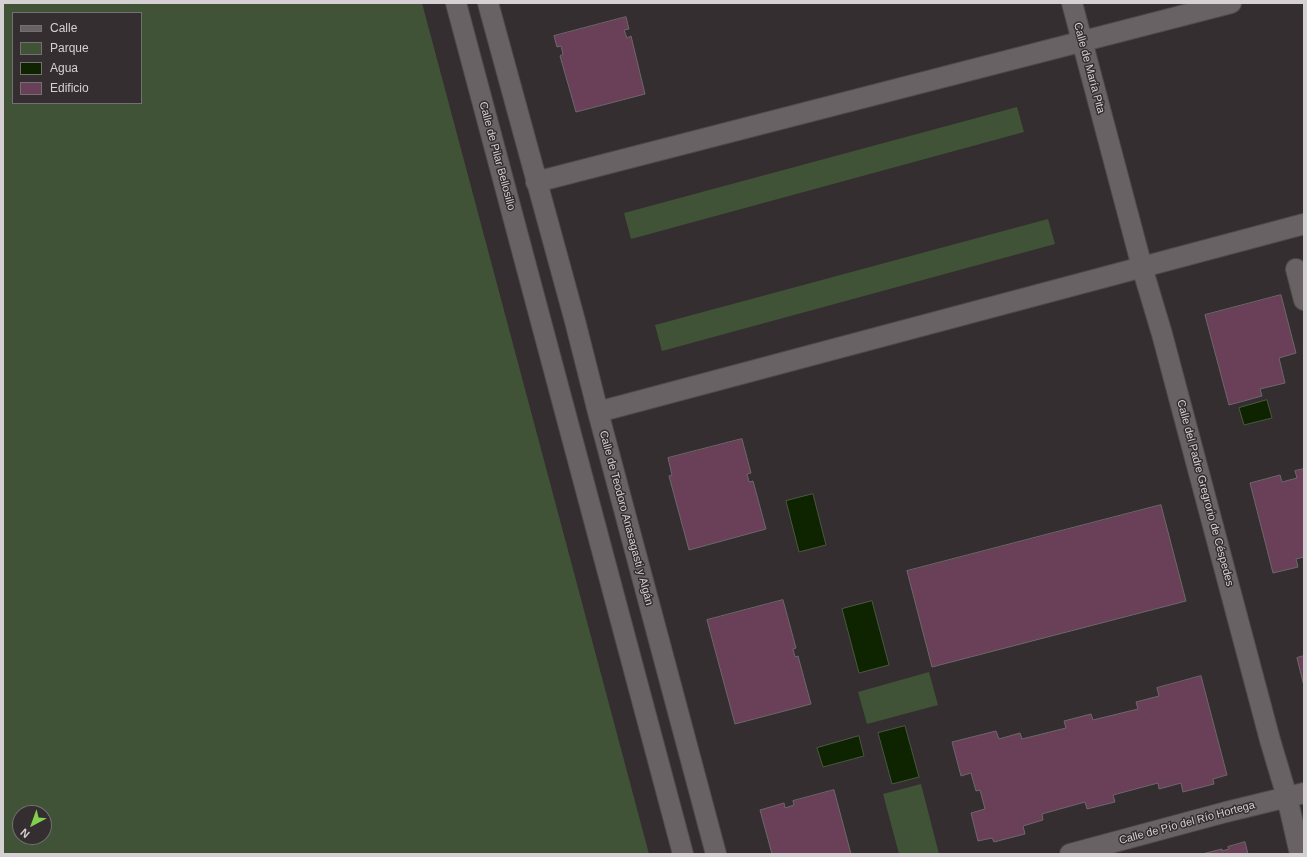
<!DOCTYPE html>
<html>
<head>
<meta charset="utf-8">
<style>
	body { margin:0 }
	#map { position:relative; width:1307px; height:857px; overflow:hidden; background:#342e31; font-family:Arial,sans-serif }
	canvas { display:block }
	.frame { position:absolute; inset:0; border:4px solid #d5d1d3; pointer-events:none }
	.legend { position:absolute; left:12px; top:12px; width:130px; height:92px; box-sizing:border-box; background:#342e31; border:1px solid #746f72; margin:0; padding:5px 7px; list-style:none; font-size:12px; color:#d5d1d3 }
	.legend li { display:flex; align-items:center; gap:8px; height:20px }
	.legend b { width:20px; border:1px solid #746f72 }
	.north { position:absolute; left:12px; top:805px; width:40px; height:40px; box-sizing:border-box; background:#342e31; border:1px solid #746f72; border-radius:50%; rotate:221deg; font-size:11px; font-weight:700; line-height:16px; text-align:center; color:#d5d1d3 }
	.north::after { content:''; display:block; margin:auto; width:14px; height:18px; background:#83d04e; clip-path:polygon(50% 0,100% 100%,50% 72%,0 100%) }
</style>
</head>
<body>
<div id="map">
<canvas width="1307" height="857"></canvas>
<div class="frame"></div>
<ul class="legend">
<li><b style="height:5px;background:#686265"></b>Calle</li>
<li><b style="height:11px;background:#415337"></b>Parque</li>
<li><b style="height:11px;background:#0e2300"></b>Agua</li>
<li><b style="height:11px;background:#694058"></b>Edificio</li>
</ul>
<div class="north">N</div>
</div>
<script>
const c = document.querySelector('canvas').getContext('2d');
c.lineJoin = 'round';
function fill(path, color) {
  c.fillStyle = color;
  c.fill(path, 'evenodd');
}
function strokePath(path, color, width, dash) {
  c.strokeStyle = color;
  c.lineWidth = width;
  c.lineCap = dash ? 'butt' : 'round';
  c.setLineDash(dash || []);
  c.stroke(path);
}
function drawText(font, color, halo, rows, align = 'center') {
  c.font = font + ' Arial,sans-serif';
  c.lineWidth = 3;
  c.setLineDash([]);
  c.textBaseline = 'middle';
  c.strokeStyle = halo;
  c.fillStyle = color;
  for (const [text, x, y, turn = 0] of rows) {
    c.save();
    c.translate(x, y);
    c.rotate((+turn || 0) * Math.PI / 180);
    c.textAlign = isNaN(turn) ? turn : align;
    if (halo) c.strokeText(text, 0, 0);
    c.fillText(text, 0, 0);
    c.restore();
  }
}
fill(new Path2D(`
	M3,3H422L649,854H3ZM13,13H141V103H13ZM20,813H44V837H20Z
	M1017,107L1024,132L631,239L624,213Z
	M1048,219L1055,244L662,351L655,325Z
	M929,672L938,705L867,724L858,692Z
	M921,784L939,854H899L883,794Z`), '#415337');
const water = new Path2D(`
	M1267,400L1272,418L1244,425L1239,408Z
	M813,494L826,545L799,552L786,501Z
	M872,601L889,665L859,673L842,609Z
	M905,726L919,777L892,784L878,733Z
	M859,736L864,756L823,767L817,748Z`);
fill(water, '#0e2300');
strokePath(water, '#4a573f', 1);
const building = new Path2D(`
	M626,17L629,29L624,30L627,38L631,36L645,94L576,112L560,56L563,54L561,46L557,47L554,36Z
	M1281,295L1296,353L1279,358L1285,383L1260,389L1262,396L1229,405L1205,315Z
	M742,439L751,473L747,474L749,482L753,481L766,529L689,550L669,476L672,475L668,458Z
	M1304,469V557L1296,559L1298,567L1273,573L1250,483L1280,475L1282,482L1297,478L1295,471Z
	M1161,505L1186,601L932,667L907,571Z
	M783,600L796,648L793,649L795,657L798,656L811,704L735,724L707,620Z
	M1304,656V686L1297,658Z
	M1201,676L1227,775L1213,779L1214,784L1183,792L1181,783L1159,789L1158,783L1113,795L1115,802L1087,809L1085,802L1042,814L1043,820L1023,826L1025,834L994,842L992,838L978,841L971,813L985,809L980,790L976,791L971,773L961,776L952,742L996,731L999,739L1020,733L1022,739L1066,728L1064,721L1091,714L1093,720L1138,709L1136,702L1159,696L1157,688Z
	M834,790L851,854H772L760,810L784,803L785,808L794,805L793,801Z
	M1245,842L1248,854H1202L1222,849V851L1229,849L1228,847Z`);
fill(building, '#694058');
strokePath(building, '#6d676a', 1);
const street = new Path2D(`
	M456,3L683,854
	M488,3L575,321L598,412L716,854
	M1072,3L1142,267L1162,334L1270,740L1287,797L1300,854
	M536,182L1231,3
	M1296,269L1304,300
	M598,412L1304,224
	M1070,854L1226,812L1304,793`);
strokePath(street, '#4f4b4d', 22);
strokePath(street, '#686265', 20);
drawText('11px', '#d5d1d3', '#342e31', [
	["Calle de María Pita",1089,68,75],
	["Calle de Pilar Bellosillo",497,156,75],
	["Calle del Padre Gregrorio de Céspedes",1205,493,75],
	["Calle de Teodoro Anasagasti y Algán",626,518,75],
	["Calle de Pío del Río Hortega",1187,823,-15]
]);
</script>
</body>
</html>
